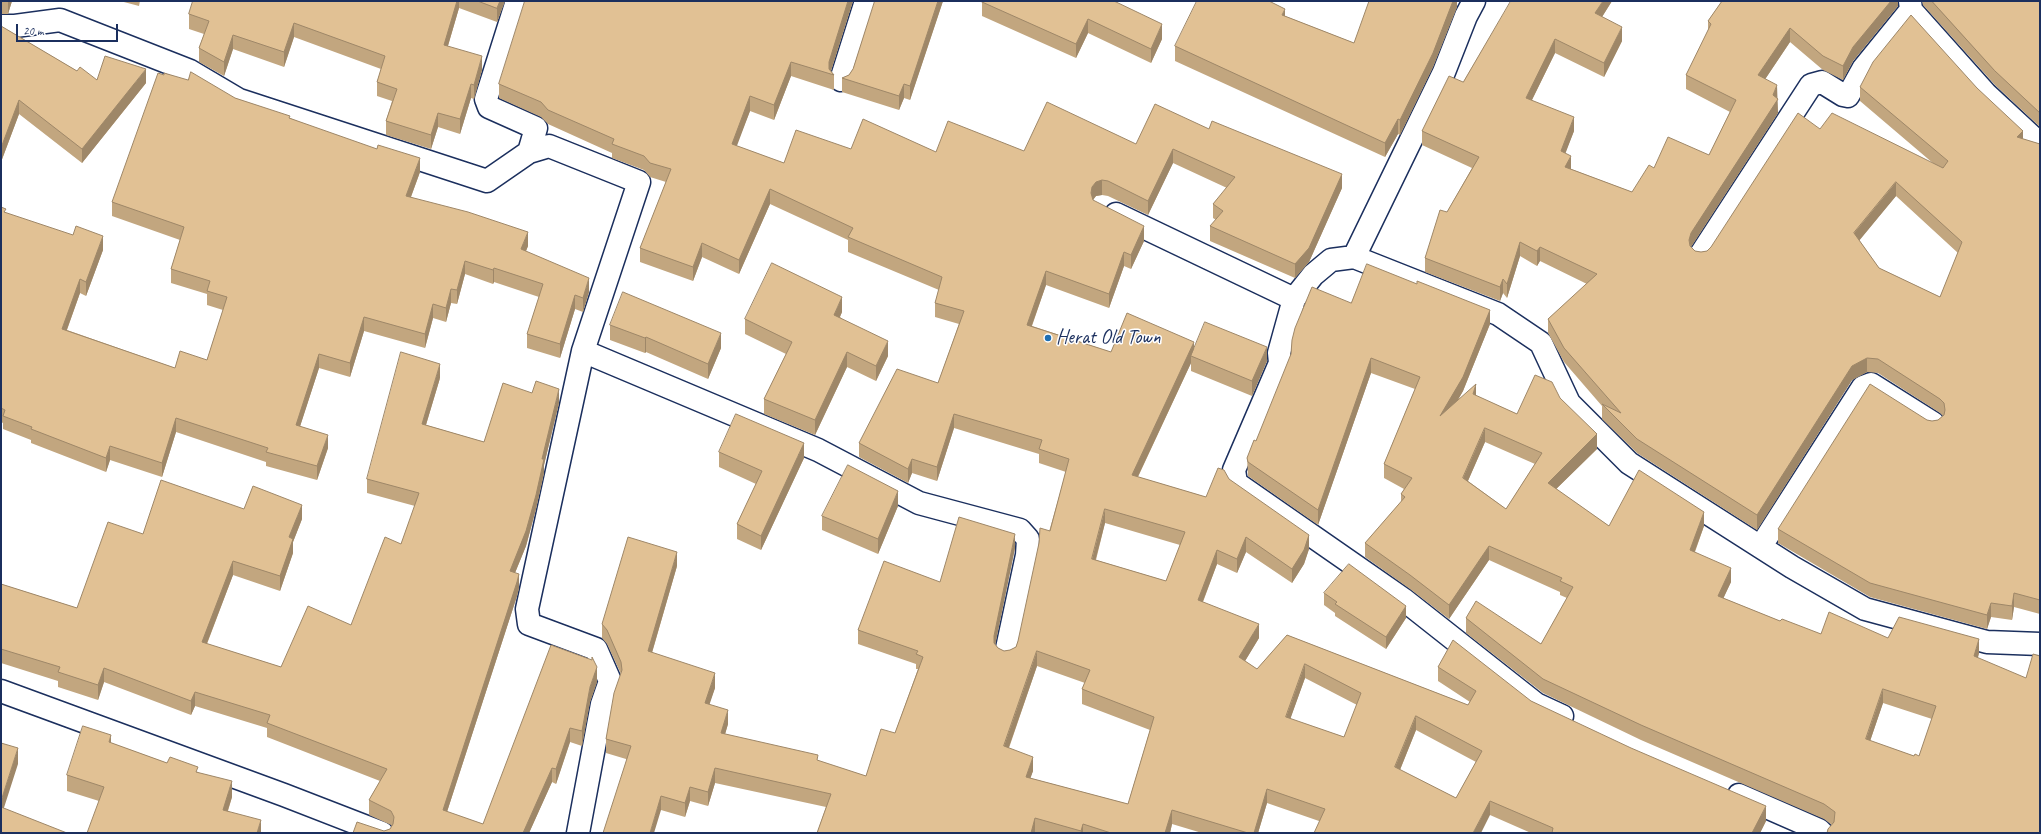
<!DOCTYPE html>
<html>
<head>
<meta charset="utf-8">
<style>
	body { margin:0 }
	#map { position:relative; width:2041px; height:834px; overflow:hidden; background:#fff; font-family:Caveat,sans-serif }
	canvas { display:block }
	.frame { position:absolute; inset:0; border:2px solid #1b2f5e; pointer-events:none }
	.scale { position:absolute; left:16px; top:24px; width:102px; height:18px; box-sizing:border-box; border:2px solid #1b2f5e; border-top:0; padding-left:5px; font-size:12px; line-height:14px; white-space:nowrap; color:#1b2f5e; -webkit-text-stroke:3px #fff; paint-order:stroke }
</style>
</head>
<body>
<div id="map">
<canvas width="2041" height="834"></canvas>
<div class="frame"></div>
<div class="scale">20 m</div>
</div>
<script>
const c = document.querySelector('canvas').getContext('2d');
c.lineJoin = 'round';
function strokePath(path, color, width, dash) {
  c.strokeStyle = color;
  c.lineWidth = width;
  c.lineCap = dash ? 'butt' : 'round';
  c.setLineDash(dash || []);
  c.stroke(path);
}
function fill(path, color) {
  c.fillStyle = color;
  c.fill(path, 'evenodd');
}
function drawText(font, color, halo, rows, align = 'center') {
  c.font = font + ' Caveat,sans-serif';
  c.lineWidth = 3;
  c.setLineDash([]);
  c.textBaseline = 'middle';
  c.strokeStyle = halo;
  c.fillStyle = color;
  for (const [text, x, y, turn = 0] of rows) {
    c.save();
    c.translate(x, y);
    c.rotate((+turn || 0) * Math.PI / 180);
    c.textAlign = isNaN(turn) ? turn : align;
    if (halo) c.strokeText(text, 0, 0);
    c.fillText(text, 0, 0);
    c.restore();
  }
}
const street = new Path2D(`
	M517,1L486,99L489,107L536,128L529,152
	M1474,1L1466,16L1444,72L1354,257L1498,314L1541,343L1569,403L1629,463L1792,567L1865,609L1987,642L2040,644
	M1910,1L1911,10L1986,94L2040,144
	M1,26H15L60,20L190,71L239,100L487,181L529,152L549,146L639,182L583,351L527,609L529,624L596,649L610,681L602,704L578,833
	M841,80L866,1
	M1116,214L1294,299
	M1701,254L1811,85L1822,82L1843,95L1848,96L1863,69L1911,10
	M1354,257L1331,260L1313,275L1294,299L1279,353L1280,363L1234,470L1236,483L1403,599L1536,704L1562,716
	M583,351L818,450L919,503L1020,530L1028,539L1027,555L1006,653
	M1761,546L1863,387L1871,384L1933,423
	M1,691L284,795L382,833
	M1739,795L1819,830L1822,833`);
strokePath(street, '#1b2f5e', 25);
strokePath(street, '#fff', 22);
fill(new Path2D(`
	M1,1H12L8,14H1Z
	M120,1H140L139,6Z
	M193,1H505L497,22L459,8L448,46L482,70L474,99L471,98L460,134L438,127L431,149L386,135V121L392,101L377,96V82L381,69L294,37L284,67L233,49L224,76L199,62V48L204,34L189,29V14Z
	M525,1H853L831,71L834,75V90L791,76L774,120L750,111L736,146L784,163L851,149L936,152L1024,151L1136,144L1209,129L1342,188L1309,262L1295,278L1210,241V226L1216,220L1213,218V204L1227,188L1173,163L1148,215L1108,196L1102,195L1096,196L1093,200L1144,241L1131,269L1124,266L1109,308L1046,285L1032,326L1111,352L1194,348L1267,361L1252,396L1191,371V363L1138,477L1206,497L1229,479L1309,549L1304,564L1292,583L1246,552L1237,573L1217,564L1203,602L1259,638L1245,661L1257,669L1287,635L1468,705L1470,702L1438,681V667L1531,701L1766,821L1760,833H1531L1490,815L1319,821L1267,803L1258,833H1202L1172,824L1170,833H1038L1035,832V833H817L826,807L715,783L708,806L690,801L685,817L661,810L626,759L606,753V739L621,674L607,644L602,638V624L677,566L652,653L715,688L709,704L728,724L725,734L818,761L866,776L895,733L918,669H916V664L858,644V630L940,582L1015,548L995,644L998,648L1004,651L1010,650L1016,647L1018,641L1066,472L1039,463V454L954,428L937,481L912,473L908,483L859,457V443L938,383L959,324L935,317V303L939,290L848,252V240L770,204L739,274L702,257L693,281L640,262V248L666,182L650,177L644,170L612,158V153L548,124L541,117L499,98V84ZM1105,523L1180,545L1166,581L1096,560ZM1037,666L1085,683L1082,689V704L1150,730L1128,804L1030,778L1033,771L1009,748ZM1305,678L1357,705L1344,737L1290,719ZM1416,730L1476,762L1456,798L1400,770Z
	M875,1H943L910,100L904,98L899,110L842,92V78L849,75L853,69Z
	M1114,1L1162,39L1151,63L1088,33L1076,58L982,16V2Z
	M1457,1V7L1433,67L1400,135L1398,134L1385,157L1175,61V46L1285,16L1354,43Z
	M1612,1L1602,17L1622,41L1604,77L1555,53L1532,100L1574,131L1565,153L1571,169L1632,192L1654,168L1709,155L1730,112L1686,89V75L1708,31V21L1722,1H1898V6L1853,61L1843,80L1823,70L1790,42L1765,79L1777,98L1778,113L1691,247L1695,251L1701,252L1707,251L1711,247L1820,129L1934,164L1860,101V87L1977,88L2023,139L2040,144V614L2014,607L2012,620L1991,617L1987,629L1870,597L1778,543V529L1927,420L1932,421L1938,420L1943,416L1940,413L1878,373L1867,372L1852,380L1757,530L1637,453L1602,419V406L1564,362L1548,333V319L1587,284L1540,261L1537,266L1520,256L1507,298L1503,293L1500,301L1425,272V258L1447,212L1472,168L1422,145V131L1463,82ZM1896,196L1958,253L1940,297L1879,268L1859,240Z
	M1922,1H2040V127L1995,85L1923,5Z
	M1,26L77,71L97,80L146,83L82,163L19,114L1,162Z
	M235,98L290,118L420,172L411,197L528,246L526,251L589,292L583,312L575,309L560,358L527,348V334L539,297L494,282L493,284L465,274L457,304L451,303L446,322L433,318L425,348L364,331L350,377L319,368L300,426L328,448L317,480L266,466V462L176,432L162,477L110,460L106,472L31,443V440L3,429V423L1,422V207L6,213L103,250L86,296L80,293L67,330L175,368L207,360L223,310L207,305V294L171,283V269L180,240L112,216V202Z
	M1351,303L1490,324L1463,391L1458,400L1476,396L1517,414L1560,398L1597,449L1556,489L1609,526H1704L1695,552L1731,582L1723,598L1780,621L1821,634L1888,638L1979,653L1978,658L2040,833L1832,825L1824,819L1641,740L1543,693L1466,633V618L1541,644L1567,598L1560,595V592L1489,560L1449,619L1410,589L1365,557V543L1401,502V494L1404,489L1384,478V464L1415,389L1371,373L1318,525L1248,476L1247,458L1256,441ZM1485,442L1535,464L1506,509L1468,481ZM1883,703L1932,719L1919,756H1914L1870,741Z
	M842,312L840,317L888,356L876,381L847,367L815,435L764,414V399L786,354L745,334V319Z
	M610,325L721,348L708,379L646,352L645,353L610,340Z
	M440,378L426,425L484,442L559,403L544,465V473L536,509L526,546L515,573L519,588L517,596L447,812L483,824L597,682L590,702L582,746L570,742L556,784L552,782L529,833L384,831L390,829L392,826L391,825L369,815V800L380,781L267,737V728L195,706L191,715L104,682L98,700L58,687V681L1,663V584L77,608L143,534L244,509L302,519L293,542V553L280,591L233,575L207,644L281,667L351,625L401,544L415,506L367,493V479Z
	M719,452L804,458L761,550L737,539V524L756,484L719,467Z
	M898,506L878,554L822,530V516Z
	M1324,593L1406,618L1386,649L1335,616V613L1324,605Z
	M111,743L167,763L198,772L232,797L228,811L261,833L99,801L67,791V775Z`), '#c2a67f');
fill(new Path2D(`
	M8,1H12L8,14Z
	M457,1H459V8L444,59V45Z
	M500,1H505L497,22V8Z
	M848,1H853L830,74H829V62Z
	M938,1H943L910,100V86Z
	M1453,1H1457V7L1433,67L1400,135V120Z
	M1603,1H1612L1595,28V13Z
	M1891,1H1898V6L1853,61L1843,80V66L1853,47Z
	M1285,9V23L1282,15Z
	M1088,19V33L1076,58V44Z
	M294,23V37L284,67V52Z
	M1162,24V39L1151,63V49Z
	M1622,27V41L1604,77V63Z
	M1790,28V42L1758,90V75Z
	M233,35V49L224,76V62Z
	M1555,39V53L1526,112V98Z
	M482,56V70L474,99V85Z
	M791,62V76L774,120V105Z
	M146,69V83L82,163V149Z
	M471,84V98L460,134V119Z
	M904,84V98L899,110V96Z
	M1777,85L1778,113L1691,247L1689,240L1691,233L1773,95Z
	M750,96V111L732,159V144Z
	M19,100V114L1,162V148Z
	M438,113V127L431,149V135Z
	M1574,117V131L1561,165V151Z
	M1398,119V134L1385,157V143Z
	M2023,131V145L2017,137Z
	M1173,149V163L1148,215V201Z
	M1571,156V170L1565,167Z
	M420,158V172L406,210V196Z
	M1342,174V188L1309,262L1295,278V264Z
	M1102,180V195L1096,196L1092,201L1091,193L1092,187L1096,182Z
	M1896,182V196L1854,247V233Z
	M770,189V204L739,274V260Z
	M1144,226V241L1131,269V255Z
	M528,232V246L521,263V249Z
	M103,236V250L86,296V282Z
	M1520,242V256L1507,298V284Z
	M702,243V257L693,281V267Z
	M1540,247V261L1537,266V251Z
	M1124,252V266L1109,308V294Z
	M465,261V274L457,304V290Z
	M494,268V282L493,284V270Z
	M1046,271V285L1027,339V325Z
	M589,278V292L583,312V298Z
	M80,279V293L62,343V329Z
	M1503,279V293L1500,301V287Z
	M451,289V303L446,322V308Z
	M575,295V309L560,358V344Z
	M842,297V312L834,330V315Z
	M433,304V318L425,348V334Z
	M1490,310V324L1463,391L1440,430V416Z
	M364,317V331L350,377V363Z
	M721,333V348L708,379V364Z
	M646,337V352L645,353V338Z
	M888,341V356L876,381V366Z
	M1194,342V356H1191V363L1132,489V475Z
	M1267,347V361L1252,396V381Z
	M847,352V367L815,435V420Z
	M319,354V368L296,439V425Z
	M1371,358V373L1318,525V510Z
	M1867,358V372L1852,380L1757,530V515L1852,366Z
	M440,364V378L422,438V424Z
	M1476,384V398L1473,394Z
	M559,389V403L544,465V473L536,509L526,546L510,585V571L542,459Z
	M954,414V428L937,481V467Z
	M176,418V432L162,477V463Z
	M1485,428V442L1463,492V478Z
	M1597,434V449L1548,497V483Z
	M328,435V448L317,480V466Z
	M804,443V458L761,550V536Z
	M110,446V460L106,472V458Z
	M912,459V473L908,483V469Z
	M898,491V506L878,554V539Z
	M302,505V519L293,542V553L280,591V576L289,537Z
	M1105,509V523L1092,573V559Z
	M1704,512V526L1690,564V550Z
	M1015,534V548L994,651V636Z
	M1309,535V549L1304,564L1292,583V569Z
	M1246,537V552L1237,573V559Z
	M1489,546V560L1449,619V605Z
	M1217,550V564L1198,614V600Z
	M677,552V566L648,666V651Z
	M233,561V575L202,656V642Z
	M1731,568V582L1718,610V596Z
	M519,574V588L517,596L443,824V810Z
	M2014,593V607L2012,620V606Z
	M1991,603V617L1987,629V615Z
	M1406,606V618L1386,649V637Z
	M1259,624V638L1239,671V657Z
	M1979,639V653L1974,670V656Z
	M1037,651V666L1004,761V746Z
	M1305,664V678L1286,731V717Z
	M597,667V682L590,702L582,746V731L590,687Z
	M104,668V682L98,700V685Z
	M715,673V688L705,718V703Z
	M1883,689V703L1866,753V739Z
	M195,692V706L191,715V701Z
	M728,710V724L721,748V733Z
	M1416,716V730L1395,782V767Z
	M570,728V742L556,784V769Z
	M111,735V750L109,742Z
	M18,748V764L1,817V801Z
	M1033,757V771L1026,791V777Z
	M552,768V782L529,833H523Z
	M715,768V783L708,806V792Z
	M232,781V797L223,825V810Z
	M690,787V801L685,817V803Z
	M1267,789V803L1258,833H1254Z
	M661,796V810L654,833H650Z
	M1490,801V815L1481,833H1473Z
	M1766,806V821L1760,833H1752Z
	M1172,810V824L1170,833H1165Z
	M1035,818V833H1031Z
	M261,820V833H257Z
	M1083,824V833H1081V831Z`), '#9e8768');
const building = new Path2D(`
	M193,1H457L444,45L482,56L474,85L471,84L460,119L438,113L431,135L386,121L397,89L377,82L385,56L294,23L284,52L233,35L224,62L199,48L209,21L189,14Z
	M478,1H500L497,8Z
	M525,1H848L829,62V69L834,75L791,62L774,105L750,96L732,144L784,163L796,130L851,149L863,119L936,152L948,121L1024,151L1047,102L1136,144L1155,104L1209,129L1212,121L1342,174L1309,248L1295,264L1210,226L1223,211L1213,204L1235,177L1173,149L1148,201L1108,181L1102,180L1096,182L1092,187L1091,193L1093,200L1144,226L1131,255L1124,252L1109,294L1046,271L1027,325L1111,352L1127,313L1194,342L1132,475L1206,497L1218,468L1224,470L1229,479L1309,535L1304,550L1292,569L1246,537L1237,559L1217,550L1198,600L1259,624L1239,657L1257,669L1287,635L1468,705L1476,691L1438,667L1453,640L1531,701L1631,748L1766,806L1752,833H1552L1553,828L1490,801L1473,833H1314L1325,809L1267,789L1254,833H1248L1172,810L1165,833H1111L1083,824L1081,831L1035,818L1031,833H817L831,794L715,768L708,792L690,787L685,803L661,796L650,833H603L631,746L606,739L614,693L622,670L621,662L607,630L602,624L628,537L677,552L648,651L715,673L705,703L728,710L721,733L818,755L817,760L866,776L881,729L895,733L923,657L916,654L918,651L858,630L884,561L940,582L959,517L1015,534L994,636V643L998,648L1004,651L1010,650L1016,647L1018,641L1039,543L1040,528L1050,531L1069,459L1039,449L1042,440L954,414L937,467L912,459L908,469L859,443L897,369L938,383L964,311L935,303L942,277L848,237L853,228L770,189L739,260L702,243L693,267L640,248L671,169L650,163L644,156L612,144L614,139L548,110L541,102L499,84ZM1105,509L1185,532L1166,581L1092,559ZM1037,651L1090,670L1082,689L1154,717L1128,804L1026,777L1033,757L1004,746ZM1305,664L1361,693L1344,737L1286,717ZM1416,716L1482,751L1456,798L1395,767Z
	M875,1H938L910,86L904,84L899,96L842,78L849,75L853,69Z
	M983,1H1114L1162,24L1151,49L1088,19L1076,44L982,2Z
	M1197,1H1269L1285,9L1282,15L1354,43L1369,1H1453L1433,53L1400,120L1398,119L1385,143L1175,46Z
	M1511,1H1603L1595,13L1622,27L1604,63L1555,39L1526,98L1574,117L1561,151L1571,156L1565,167L1632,192L1649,165L1654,168L1668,137L1709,155L1736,100L1686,75L1711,24L1708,21L1722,1H1891L1853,47L1843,66L1823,56L1790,28L1758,75L1777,85L1773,95L1778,99L1691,233L1689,240L1690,246L1695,251L1701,252L1707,251L1711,247L1798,113L1820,129L1832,113L1943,168L1948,161L1860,87L1873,62L1911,15L1977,88L2023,131L2017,137L2040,144V600L2014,593L2012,606L1991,603L1987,615L1870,583L1778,529L1870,384L1927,420L1932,421L1938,420L1944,415L1945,410L1944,403L1940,399L1878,359L1867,358L1852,366L1757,515L1637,439L1602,404L1621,413L1564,348L1548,319L1597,274L1540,247L1537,251L1520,242L1507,284L1503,279L1500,287L1425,258L1440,210L1447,212L1479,157L1422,131L1449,76L1463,82ZM1896,182L1962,242L1940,297L1879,268L1854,233Z
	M1932,1H2040V113L1995,71Z
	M1,26L77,71L80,67L97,80L105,56L146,69L82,149L19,100L1,148Z
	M191,72L235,98L290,116L289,118L377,149L378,145L420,158L406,196L468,212L528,232L521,249L589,278L583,298L575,295L560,344L527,334L543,284L494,268L493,270L465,261L457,290L451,289L446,308L433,304L425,334L364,317L350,363L319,354L296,425L328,435L317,466L266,452L268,448L176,418L162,463L110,446L106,458L31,429L32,427L3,416L5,410L1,408V207L6,209L4,212L73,235L76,226L103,236L86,282L80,279L62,329L175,368L180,351L207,360L227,297L207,291L210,281L171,269L184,227L112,202L158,73L164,75V73L188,80Z
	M772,263L842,297L834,315L888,341L876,366L847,352L815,420L764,399L792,342L745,319Z
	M1367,264L1417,284V281L1490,310L1463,377L1440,416L1476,384L1473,394L1517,414L1535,375L1552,382L1560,398L1597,434L1548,483L1609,526L1639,470L1704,512L1690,550L1731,568L1718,596L1780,621L1782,619L1821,634L1829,612L1888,638L1899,617L1979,639L1974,656L2026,678L2033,654L2040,656V833H1827L1828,829L1834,822L1835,812L1824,804L1641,725L1543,679L1466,618L1476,601L1541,644L1573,587L1560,581L1562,578L1489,546L1449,605L1410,575L1365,543L1405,497L1401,494L1412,478L1384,464L1420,377L1371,358L1318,510L1248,462L1247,458L1254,440L1256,441L1291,354L1292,340L1295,328L1312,287L1351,303ZM1485,428L1542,453L1506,509L1463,478ZM1883,689L1936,706L1919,756L1915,754L1914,756L1866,739Z
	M623,292L721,333L708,364L646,337L645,338L610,325Z
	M1205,322L1267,347L1252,381L1191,356Z
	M401,352L440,364L422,424L484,442L503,383L532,393L536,381L559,389L542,459H544L536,495L526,531L510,571L519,574L517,582L443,810L483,824L551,645L592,660V657L597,667L590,687L582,731L570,728L556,769L552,768L523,833H353L357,822L384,831L390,829L393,824L394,817L391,811L369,800L387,769L267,723L270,715L195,692L191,701L104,668L98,685L58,672L60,667L1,649V584L77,608L108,522L143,534L161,480L244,509L253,486L302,505L289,537L293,539L280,576L233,561L202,642L281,667L308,606L351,625L385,537L401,544L419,493L367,479Z
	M736,414L804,443L761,536L737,524L762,471L719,452Z
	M848,465L898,491L878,539L822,516Z
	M1349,564L1406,606L1386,637L1335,604L1337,602L1324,593Z
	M83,726L111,735L109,742L167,763L170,757L198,767L196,772L232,781L223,810L261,820L257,833H87L104,787L67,775Z
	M1,743L18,748L1,801Z
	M1,807L67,833H1Z`);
fill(building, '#e1c194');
strokePath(building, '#9e8768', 1);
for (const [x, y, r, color] of [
	[1048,338,4,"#1f6fb2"]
]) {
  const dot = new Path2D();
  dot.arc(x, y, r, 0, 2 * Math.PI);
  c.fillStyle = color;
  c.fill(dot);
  strokePath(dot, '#fff', 1.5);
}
drawText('20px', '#1b2f5e', '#fff', [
	["Herat Old Town",1056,338]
], 'left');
</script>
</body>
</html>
